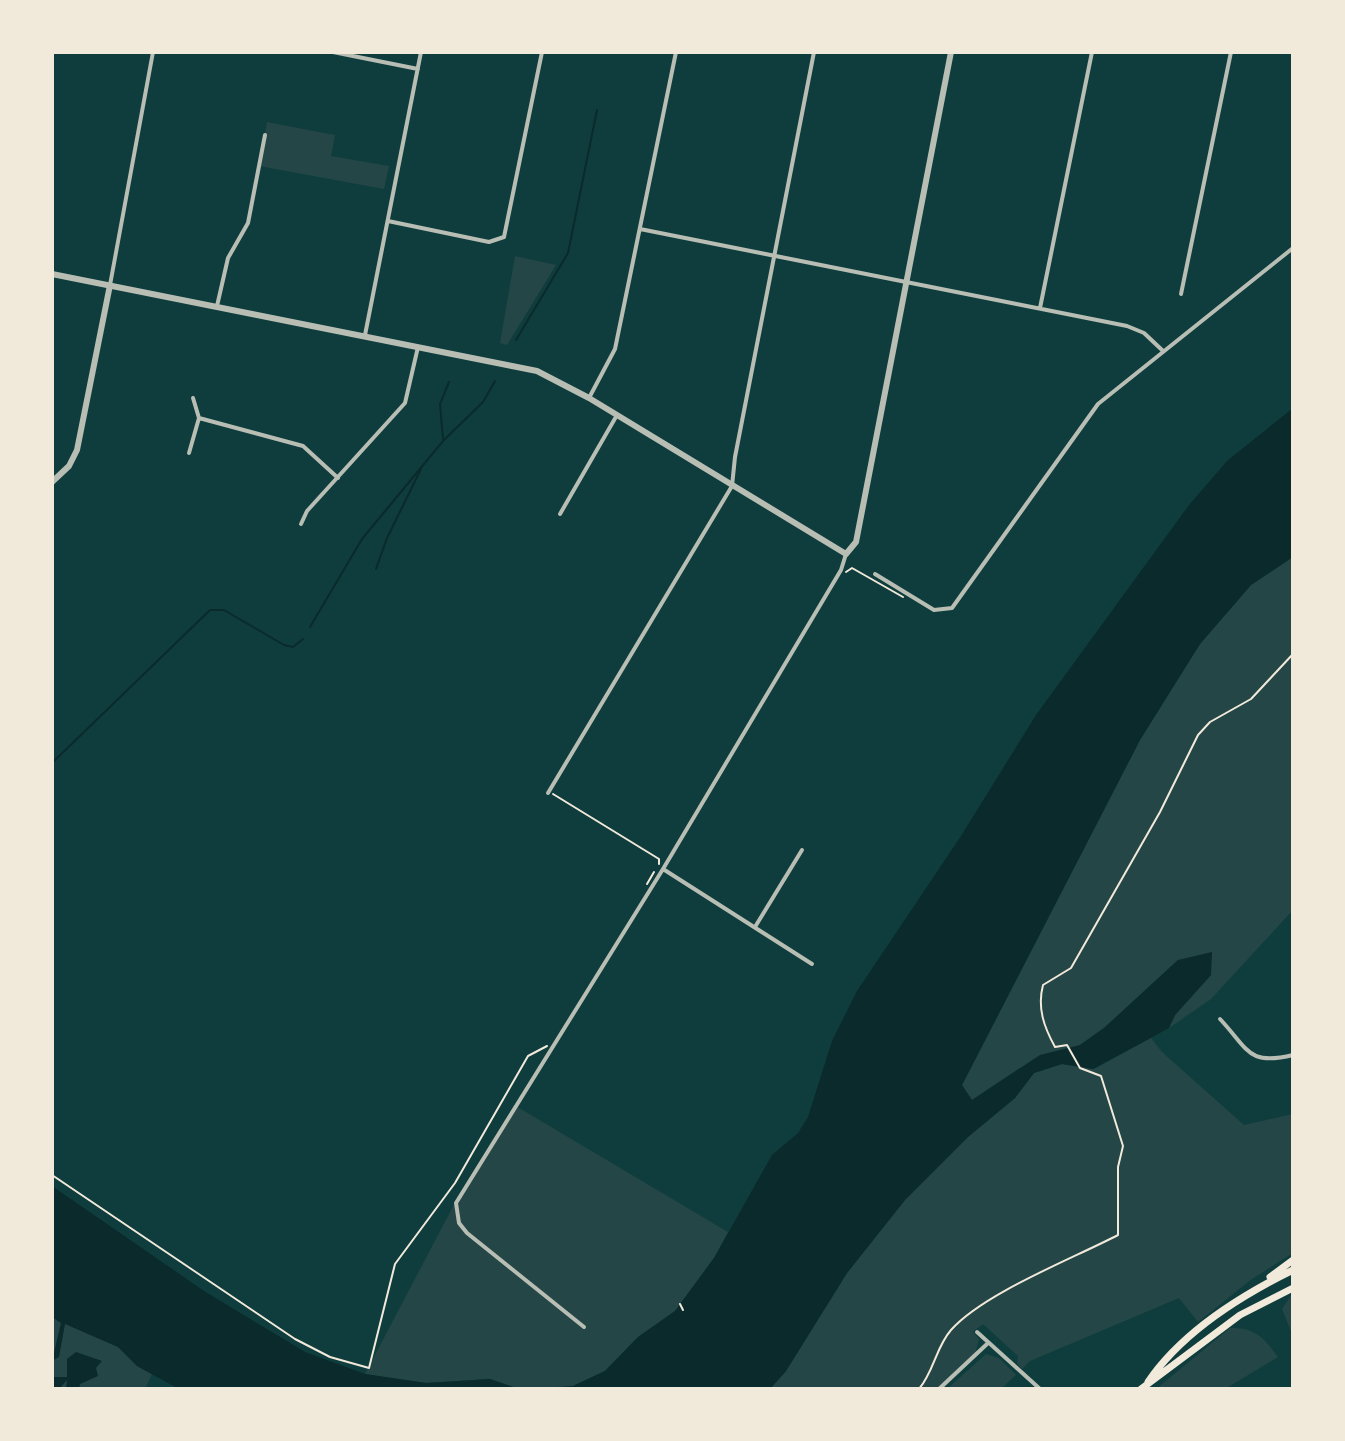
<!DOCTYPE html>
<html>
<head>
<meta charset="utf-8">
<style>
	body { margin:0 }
	#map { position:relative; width:1345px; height:1441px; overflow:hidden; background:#0f3d3e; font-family:"Work Sans",sans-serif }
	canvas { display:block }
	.frame { position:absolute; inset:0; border:54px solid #f1e9da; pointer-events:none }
</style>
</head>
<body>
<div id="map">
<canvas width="1345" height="1441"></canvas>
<div class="frame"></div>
</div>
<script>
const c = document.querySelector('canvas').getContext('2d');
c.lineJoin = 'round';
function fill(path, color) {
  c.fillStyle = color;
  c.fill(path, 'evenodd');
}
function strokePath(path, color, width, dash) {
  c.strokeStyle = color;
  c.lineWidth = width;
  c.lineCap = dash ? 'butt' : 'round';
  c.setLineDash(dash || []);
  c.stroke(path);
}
fill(new Path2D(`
	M267,122L335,135L331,156L389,166L384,189L259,166Z
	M515,256L556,265L507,345L500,343Z
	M1293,557V910L1211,999L1169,1028L1175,1015L1211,975L1178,960L1104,1028L1080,1045L1018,1069L972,1100L962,1085L1140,740L1200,644L1251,585Z
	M1151,1038L1162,1052L1244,1125L1293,1114V1253L1252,1279L1198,1322L1179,1298L1030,1361L1022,1369L1017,1363L1018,1356L983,1324L973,1332L979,1339L975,1354L936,1389H770L786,1371L847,1273L905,1200L968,1137L1015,1098L1034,1073L1062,1064L1094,1069Z
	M514,1105L728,1232L714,1258L675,1311L638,1337L605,1371L573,1386L519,1389L490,1379L426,1383L365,1374L459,1195Z
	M1293,1292V1336L1282,1309Z
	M52,1317L118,1347L137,1366L152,1374L145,1389H52Z
	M1230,1328C1255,1327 1264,1338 1278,1357L1225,1389H1156Z
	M986,1354L999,1358L1016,1375L1001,1389H947Z`), '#244646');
fill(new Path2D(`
	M1293,408V557L1251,585L1200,644L1140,740L962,1085L972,1100L1040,1055L1080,1045L1104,1028L1178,960L1212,952L1211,975L1175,1015L1169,1028L1093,1069L1062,1064L1034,1073L1015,1098L968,1137L905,1200L847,1273L786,1371L770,1389H543L573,1386L605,1371L638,1337L675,1311L714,1258L772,1155L798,1133L808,1117L832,1041L857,991L961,836L1036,715L1189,505L1227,461Z
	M52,1186L204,1291L305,1352L365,1374L426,1383L490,1379L519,1389H179L137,1366L118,1347L65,1324L59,1357L52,1361L61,1323L52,1317Z
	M76,1352L102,1361L96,1368L98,1376L80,1384L79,1389H66L67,1380L59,1389H53L52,1377H67V1359Z`), '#0a2a2b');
strokePath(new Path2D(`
	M516,340L568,253L597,110
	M443,439L440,404L449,382
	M376,569L387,538L421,469
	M310,627L362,539L443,441L483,402L495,381
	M52,763L210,610H224L284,645L293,647L303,639`), '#0a2a2b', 2);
strokePath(new Path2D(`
	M846,572L852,568L903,597
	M553,794L659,859V864
	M647,884L654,872
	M52,1175L295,1339L330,1357L369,1368L395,1264L455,1183L528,1056L547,1046
	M680,1304L683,1310
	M919,1389C934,1371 936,1347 951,1330C984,1293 1072,1259 1118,1235V1167L1123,1146L1101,1076L1080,1068L1067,1045L1055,1047C1044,1027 1037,1008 1043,985L1071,968L1160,812L1198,735L1210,722L1251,699L1293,654`), '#f1e9da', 2);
strokePath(new Path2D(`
	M333,52L418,69
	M388,221L489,242L504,237L542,52
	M640,229L1127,326L1144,333L1162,350
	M110,285L153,52
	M1181,294L1231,52
	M217,306L228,258L248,223L265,135
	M1040,308L1092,52
	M365,335L421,52
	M193,398L199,418L303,446L338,478
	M589,398L615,349L676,52
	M189,453L199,418
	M560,514L617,415
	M301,524L307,511L405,403L418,347
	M875,574L934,610L952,608L1098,404L1293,248
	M548,793L732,486L735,457L814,52
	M663,869L812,964
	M755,927L802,850
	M1220,1019C1249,1050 1248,1066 1293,1055
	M584,1327L467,1233L459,1223L456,1203L663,869L841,570L846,554
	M977,1332L1040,1389
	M939,1389L987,1344`), '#b8beb3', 4);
strokePath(new Path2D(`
	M52,274L537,371L589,398L846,554L856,542L951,52
	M52,482L69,466L77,450L110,285`), '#b8beb3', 6);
strokePath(new Path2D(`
	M1270,1277L1293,1260
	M1148,1382C1182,1332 1240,1296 1293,1270
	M1141,1389L1240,1315L1293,1288`), '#f1e9da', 7);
</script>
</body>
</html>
